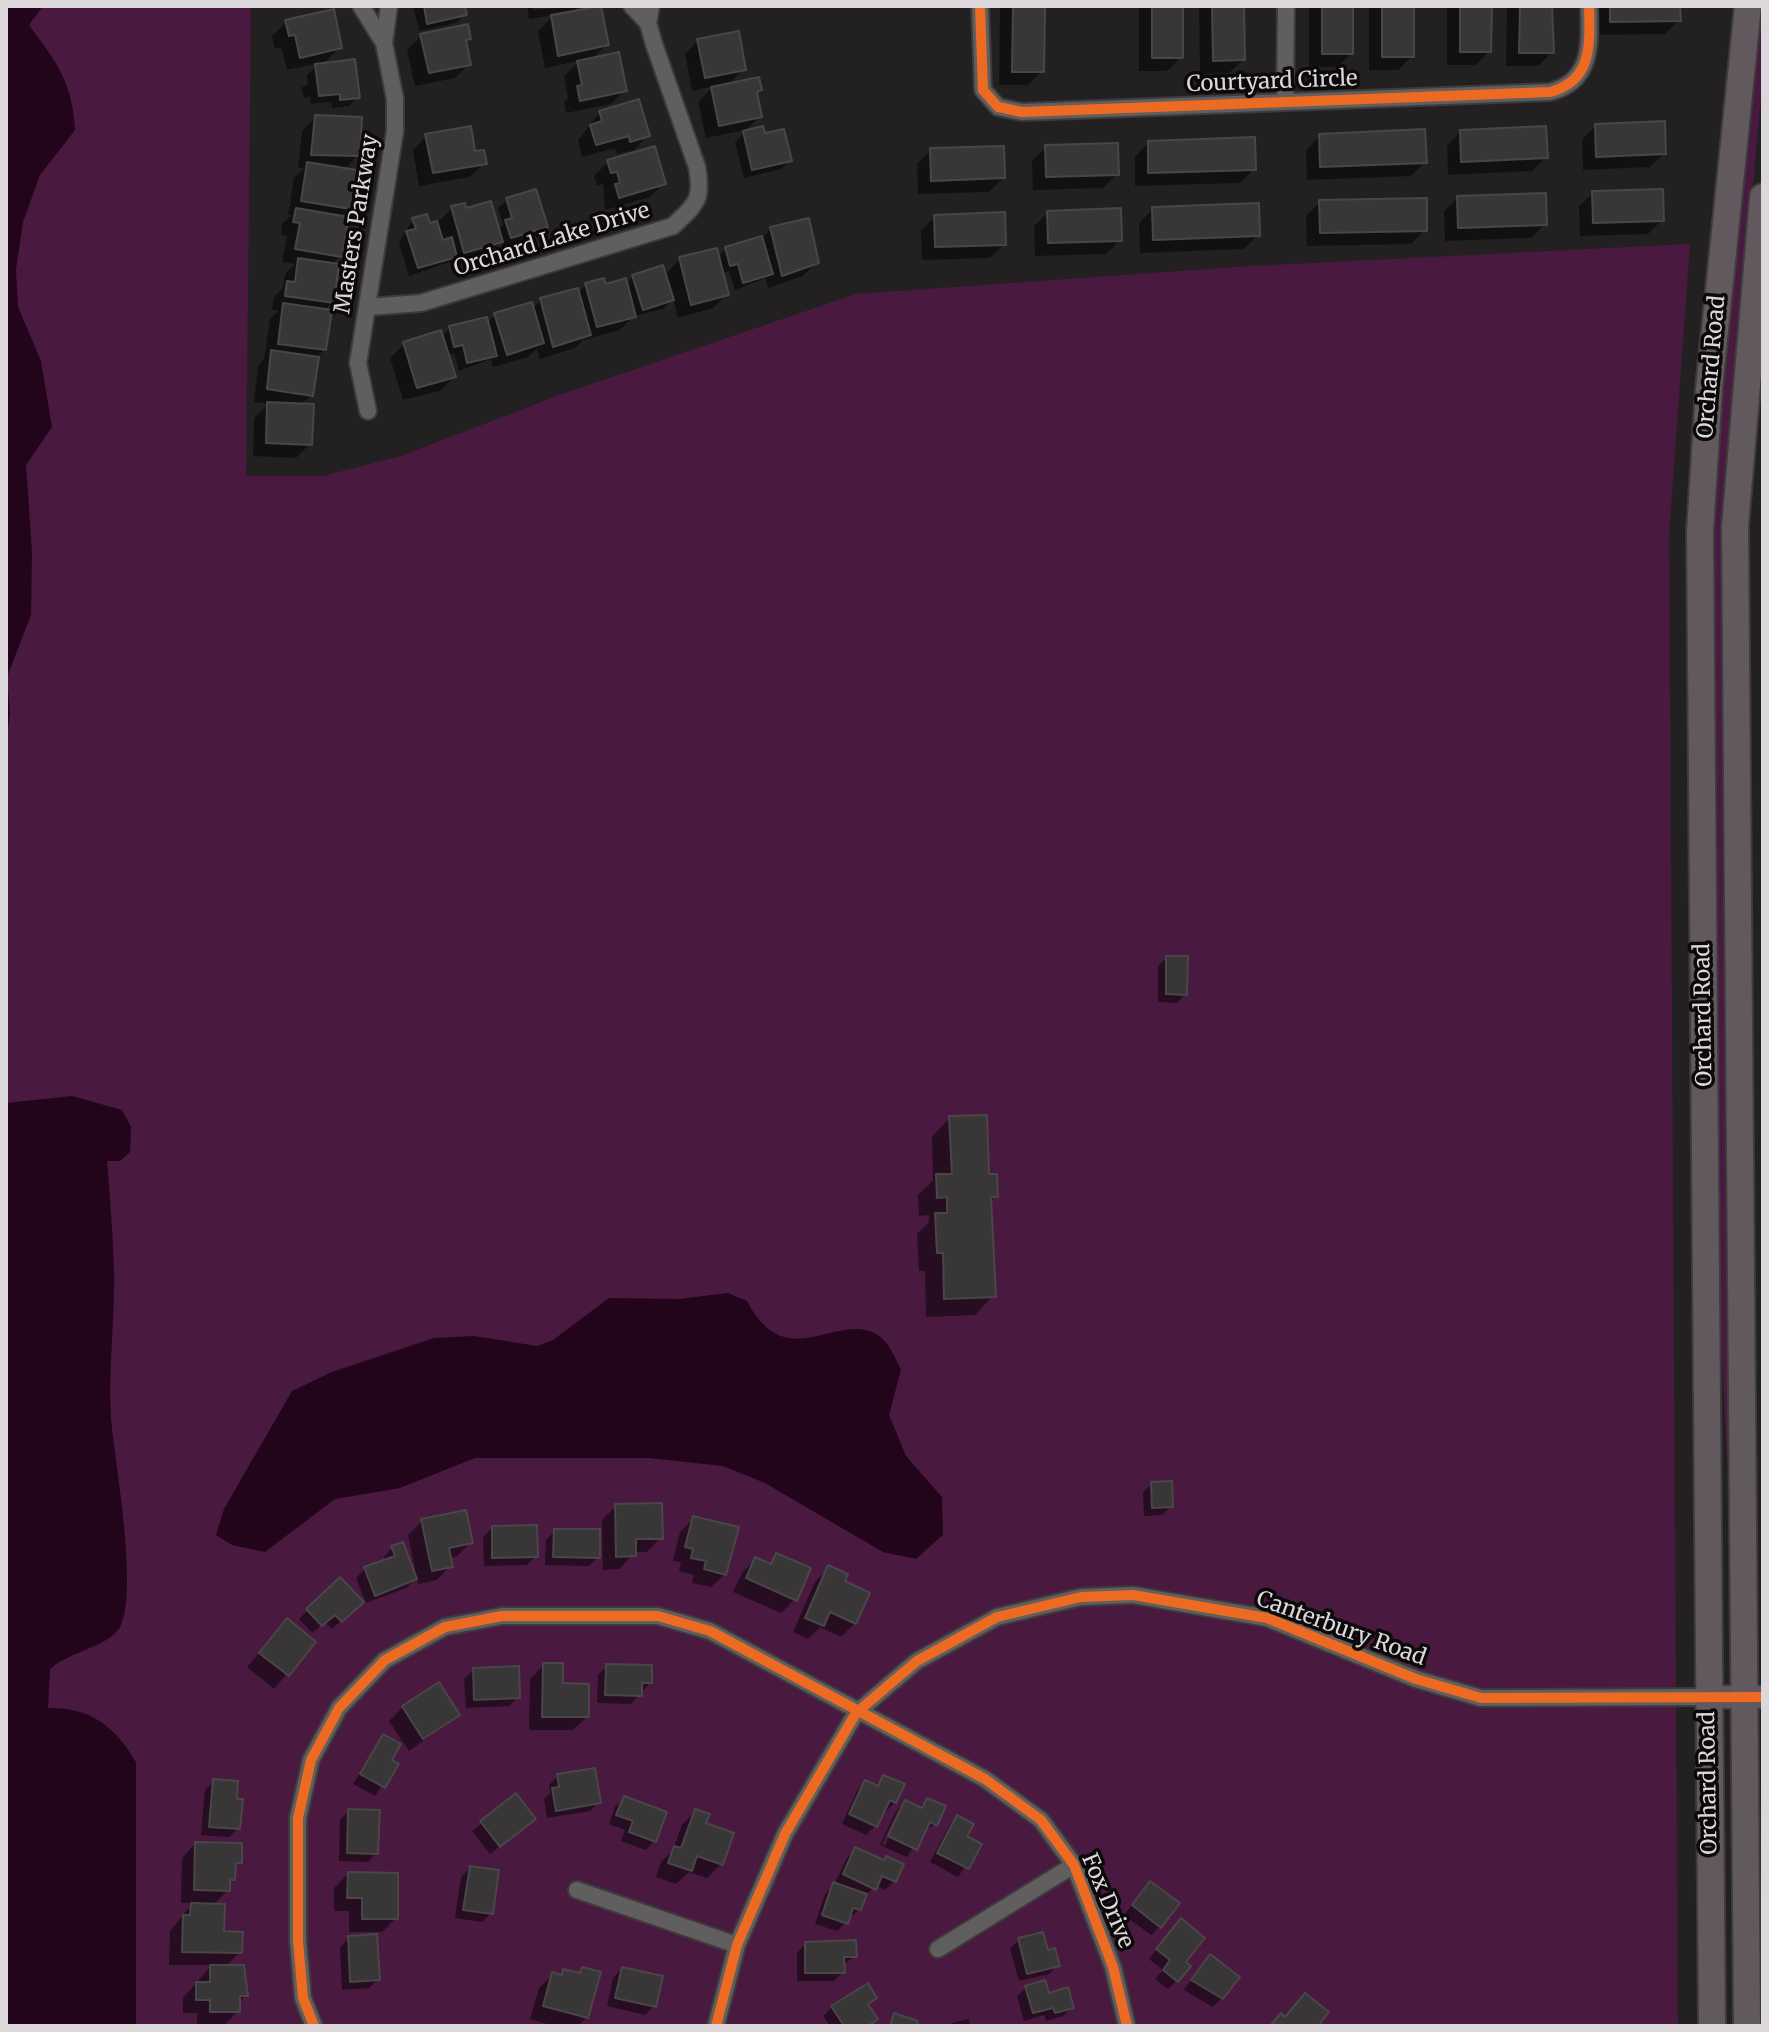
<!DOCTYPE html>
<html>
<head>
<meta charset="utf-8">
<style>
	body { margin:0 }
	#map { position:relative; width:1769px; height:2032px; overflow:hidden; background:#232022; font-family:Merriweather,serif }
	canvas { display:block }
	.frame { position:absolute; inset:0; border:8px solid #dbd7da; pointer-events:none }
</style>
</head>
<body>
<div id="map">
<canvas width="1769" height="2032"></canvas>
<div class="frame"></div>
</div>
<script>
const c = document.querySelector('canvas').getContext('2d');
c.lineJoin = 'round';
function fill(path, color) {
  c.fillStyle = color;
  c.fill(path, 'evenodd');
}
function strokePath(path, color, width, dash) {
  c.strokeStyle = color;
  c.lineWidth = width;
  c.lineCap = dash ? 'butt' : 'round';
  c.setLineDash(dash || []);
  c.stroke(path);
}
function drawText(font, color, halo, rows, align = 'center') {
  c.font = font + ' Merriweather,serif';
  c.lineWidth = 7;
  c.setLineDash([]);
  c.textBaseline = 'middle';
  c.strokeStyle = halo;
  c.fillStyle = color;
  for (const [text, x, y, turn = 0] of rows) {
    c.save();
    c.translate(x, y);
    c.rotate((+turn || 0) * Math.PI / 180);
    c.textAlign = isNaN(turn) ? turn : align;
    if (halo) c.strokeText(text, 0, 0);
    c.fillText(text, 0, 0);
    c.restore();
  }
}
fill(new Path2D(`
	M6,6H251L246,476H323L401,456L562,394L856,294L1251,266L1690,244L1669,535L1678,2026H6Z
	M1759,6H1763V74L1726,486L1731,1459L1727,1460L1718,1273L1712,562L1715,460Z`), '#4a193f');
fill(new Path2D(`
	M6,6H43L29,25C57,63 72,81 75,130L40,175L23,222L16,269L18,307L41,361L52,427L26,465L32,552L31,615L7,677L10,713L6,746Z
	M72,1096L122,1110L131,1127L130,1152L120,1161H107C110,1198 113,1235 114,1271C115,1320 108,1370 111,1418C115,1464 138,1586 121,1625C111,1647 69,1651 50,1669L48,1708C91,1708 114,1725 136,1762V2026H6V1103Z
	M728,1293L747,1301C786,1376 836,1312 876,1334C889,1341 895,1358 901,1370L889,1415L906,1456L942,1497L943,1535L916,1559L883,1552L765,1483L723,1466L649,1458H475L400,1488L335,1499L265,1552L232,1545L216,1535L224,1509L292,1391L332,1372L434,1338L474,1336L537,1346L553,1340L609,1298L679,1299Z`), '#22051b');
fill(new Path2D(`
	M413,6H463L465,14L456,23L419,31Z
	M527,6H532L533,10L579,6L572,13L607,44L591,60L625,90L611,104L566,113L564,102L568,98L564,76L579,61L545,68L538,31L554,15L529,19Z
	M1000,6H1043L1042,71L1028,85H999Z
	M1139,6H1181V57L1167,71H1139Z
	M1199,6H1243V60L1229,73L1200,74Z
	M1309,6H1351V54L1337,67H1309Z
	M1369,6H1412V56L1398,70H1369Z
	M1447,6H1490L1489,51L1476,65H1447Z
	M1507,6H1552V52L1538,66H1506Z
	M1596,6H1678L1679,20L1665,34L1597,35Z
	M286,22L340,47L322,65L358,97L349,106L332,108L331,102L311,104L310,97L304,98L301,88L308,84L307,75L320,63L287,70L281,47L275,49L272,36Z
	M421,36L469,39L464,43L469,64L455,78L415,86L407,50Z
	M698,40L744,69L727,85L760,90L755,94L760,116L746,130L706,138L698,102L714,86L692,91L685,54Z
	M600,112L647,136L634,150L617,154L615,148L582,157L578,140Z
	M316,117L358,155L344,170L349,208L339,218L340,256L331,265L332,302L324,311V350L317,357L311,395L300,406L310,444L296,458L253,456L254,418L268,404L254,402L258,366L264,359L270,319L279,310H272L274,297L283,288L285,274L295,264L282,262L287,236L281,235L282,224L292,215H288L294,178L304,168H298L302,131Z
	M1595,126L1664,154L1650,167L1583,170L1582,140Z
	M1460,132L1546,157L1532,171L1448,175L1447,146Z
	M744,133L790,160L781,169L744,178L735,142Z
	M426,136L474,154L484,163L470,177L419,186L413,150Z
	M1320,136L1425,162L1411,176L1307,180L1306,150Z
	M1148,143L1254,169L1240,183L1135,186V157Z
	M1046,147L1117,174L1103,188L1033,190L1032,161Z
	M931,150L1003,178L989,192L918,194L917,164Z
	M608,162L664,183L650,197L605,210L603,184L597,186L594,176Z
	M1593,193L1662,220L1648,234L1580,236L1579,206Z
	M1458,198L1545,224L1531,238L1445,241L1444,211Z
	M507,200L545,226L536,235L502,246L501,242L487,256L451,266L449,262L409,276L399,242L413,220L428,225L437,223L452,208L465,210L497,231L503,225L498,208Z
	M1320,202L1425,230L1411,244L1307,246L1306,216Z
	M1153,209L1258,235L1244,249L1140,253L1139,223Z
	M1048,213L1120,240L1106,254L1035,256L1034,226Z
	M935,217L1004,244L990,258L922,260L921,230Z
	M771,229L817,262L803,276L768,288L766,278L735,290L729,271L721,274L727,295L713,308L678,318L673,299L663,309L634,316L620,330L583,340L575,348L540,359L537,349L528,357L493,367L491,359L459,371L454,353L447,355L454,377L440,391L403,400L390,358L404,344L441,337L450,328L487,324L495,315L532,309L541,300L578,293L586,285H625L633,277L664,276L680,259L717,258L726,249L762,238Z
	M1167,958L1185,994L1177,1003L1158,1002V966Z
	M950,1118L987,1176L996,1196L990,1202L993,1296L975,1315L926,1317L925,1271H919L917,1234L929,1222V1215L919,1216L918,1195L933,1180L932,1137Z
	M1152,1484L1171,1506L1162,1515L1144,1516L1143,1492Z
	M616,1506L660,1538L647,1552H634L620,1569L603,1570L602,1520Z
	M694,1518L725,1574L711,1587L692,1583L694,1575L679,1571L681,1562L673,1561L680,1532Z
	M422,1521L471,1542L457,1556L449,1558L450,1566L437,1580L418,1584L408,1535Z
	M492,1528L536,1556L527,1565L484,1566L483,1537Z
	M555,1531L598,1557L589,1566L545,1565L546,1540Z
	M392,1548L415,1579L406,1588L366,1603L356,1578L365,1569L385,1561L384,1557Z
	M777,1556L795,1599L781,1613L733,1592L742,1573L755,1559L768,1565Z
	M829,1568L842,1582L855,1623L841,1637L820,1627L808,1639L793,1632L815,1582Z
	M340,1579L361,1602L332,1629L325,1622L312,1633L299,1619Z
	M287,1621L314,1642L274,1689L247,1667Z
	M544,1665L587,1717L573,1730H529L530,1679Z
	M607,1666L650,1683L631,1704L597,1703L598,1675Z
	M473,1670L518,1697L509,1706L466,1708L464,1679Z
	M403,1707L458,1715L409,1751L389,1721Z
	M383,1736L389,1761L396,1765L375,1796L353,1784Z
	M558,1776L599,1802L590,1811L547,1818L544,1799L550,1793L549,1785Z
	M884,1777L895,1802L886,1811L883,1809L875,1826L866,1835L842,1824L857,1791L866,1782L874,1786Z
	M214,1781L238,1828L229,1837L201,1835L205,1790Z
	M516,1796L525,1827L490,1854L472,1831Z
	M624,1798L654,1841L646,1850L621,1841L625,1830L609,1824L615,1807Z
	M927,1800L935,1824L923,1832L907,1857L880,1845L896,1811L905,1802L918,1809ZM898,1810H902L885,1846L882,1844Z
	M349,1811L376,1853L368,1862L339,1861L340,1820Z
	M695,1811L721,1864L707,1878L689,1872L676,1884L656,1877L661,1862L673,1850L682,1825Z
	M957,1817L965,1837L980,1845L958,1877L930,1862L949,1826Z
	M195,1844L240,1862L234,1868L228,1890L212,1906L222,1933L240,1952L225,1967L246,1995L238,2003V2011L224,2025H197V2013H183V1998L212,1965H169L170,1931L193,1903H181L182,1858Z
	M856,1849L883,1862L901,1865L894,1881L885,1890L876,1886L864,1896L859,1909L837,1931L815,1924L825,1894L834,1885L847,1858Z
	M470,1868L491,1913L482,1922L455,1918L461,1877Z
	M348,1874L396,1918L382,1932H349V1911H334V1888Z
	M1142,1892L1160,1926L1151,1935L1124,1915Z
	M1172,1930L1183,1962L1177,1980L1168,1989L1155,1979L1163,1970L1149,1959Z
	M349,1938L378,1979L369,1988L342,1990L340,1947Z
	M1019,1940L1047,1953L1057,1965L1049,1974L1019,1981L1010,1949Z
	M805,1944L855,1956L843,1965V1972L834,1981H797V1953Z
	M1201,1966L1222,1998L1213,2007L1184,1990Z
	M582,1969L587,2017L578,2026H554L530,2019L539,1988L553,1974L559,1976L564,1971L577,1974Z
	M622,1969L654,2006L645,2015L607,2006L613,1978Z
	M1026,1988L1072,2007L1063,2016L1046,2021L1044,2015L1024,2021L1017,1996Z
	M875,1998L867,2006L875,2019L868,2026H830L823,2016L832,2007Z
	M969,2019L970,2026H949L952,2023Z`), '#0007');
const building = new Path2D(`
	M424,6H465L467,15L427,24Z
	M601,6L609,45L558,56L551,15Z
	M1013,6H1045L1044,72H1012Z
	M1152,6H1183V58H1152Z
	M1212,6H1244L1245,60L1213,61Z
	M1322,6H1353V54H1322Z
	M1382,6H1414V57H1382Z
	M1460,6H1492L1491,52H1460Z
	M1520,6H1552L1554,53H1519Z
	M1610,6H1680L1681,21L1610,22Z
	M334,9L342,48L300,58L295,35L289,36L285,20Z
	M468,24L471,39L466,40L471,65L429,73L420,34Z
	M739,31L746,70L705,78L697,39Z
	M619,52L627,91L580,101L577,86L582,85L577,61Z
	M355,59L360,98L340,100V94L319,96L315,64Z
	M759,77L762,90L757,92L762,117L719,126L711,87Z
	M639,99L650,136L630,142L629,136L596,145L590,125L602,121L599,111Z
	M315,115L362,117L360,156L311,155Z
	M1665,121L1666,154L1596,157L1595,124Z
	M471,126L475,151L484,150L487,164L433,173L425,134Z
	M763,126L765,133L784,129L792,161L752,170L743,131Z
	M1546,126L1548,158L1461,162L1460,130Z
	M1425,129L1427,163L1320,167L1319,134Z
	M1255,137L1256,170L1148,173V141Z
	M1118,143L1119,175L1046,177L1045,145Z
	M655,146L666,184L619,198L615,184L620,183L617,172L611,173L607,160Z
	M1004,146L1005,178L931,181L930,148Z
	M307,162L357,170L350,209L301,201Z
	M536,189L548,227L511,238L505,220L512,218L506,198Z
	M1663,189L1664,221L1593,223L1592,191Z
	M1546,193L1547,225L1458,228L1457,196Z
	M1427,198V231L1320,233L1319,200Z
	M491,201L503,242L464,253L451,206L465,203L466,208Z
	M1259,203L1260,236L1153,240L1152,207Z
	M296,208L349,217L342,257L295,249L300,223L293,222Z
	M1121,208L1122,241L1048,243L1047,211Z
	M1005,212L1006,245L935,247L934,215Z
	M427,214L430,223L437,221L443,240L452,237L457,257L418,268L406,231L416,229L412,218Z
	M809,218L819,263L782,276L770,227Z
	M762,236L773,274L743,283L738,264L730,266L725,247Z
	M717,248L729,295L691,305L679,257Z
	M298,258L339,264L334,303L285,296L287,281L295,282Z
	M663,265L674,300L643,310L632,275Z
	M604,278L606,284L626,278L636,317L597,327L585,283Z
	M578,288L591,335L553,347L540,298Z
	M532,302L544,343L507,355L494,313Z
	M283,303L332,310L326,350L278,344Z
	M487,317L497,356L467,363L463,345L454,347L449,326Z
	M441,330L456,377L417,388L403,342Z
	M271,350L319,357L313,396L267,389Z
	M267,402L314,404L312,445L266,443Z
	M1166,956H1188L1187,995L1166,994Z
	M987,1115L989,1174H997L998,1197H991L996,1297L944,1299L943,1253H937L935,1213H947V1197L937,1198L936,1174H952L949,1116Z
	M1172,1481L1173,1507L1152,1508L1151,1482Z
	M662,1503L663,1539H636V1556L616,1557L615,1504Z
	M466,1510L473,1543L449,1548L453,1567L432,1571L421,1519Z
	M693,1516L739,1527L726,1575L704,1569L706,1561L691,1558L693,1549L685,1547Z
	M537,1525L538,1557L492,1558V1526Z
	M554,1529H600V1558L553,1557Z
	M403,1542L417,1579L375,1596L364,1567L395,1556L391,1546Z
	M776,1553L811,1568L797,1601L746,1578L755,1557L771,1564Z
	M828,1565L848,1574L845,1581L870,1593L856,1624L830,1612L824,1626L805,1618Z
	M340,1577L364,1602L342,1622L335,1615L322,1626L306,1609Z
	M287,1618L316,1642L289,1676L259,1653Z
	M543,1663H563V1683L589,1684V1717H542Z
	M606,1664L652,1665V1683H642V1696L605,1695Z
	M519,1666L520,1698L474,1700L473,1668Z
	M439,1682L460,1715L423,1739L402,1706Z
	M383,1734L401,1744L392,1760L399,1764L385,1788L360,1774Z
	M595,1768L601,1803L556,1811L552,1788L559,1787L557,1774Z
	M883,1775L905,1784L896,1803L890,1800L877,1827L849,1814L865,1780L878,1786Z
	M213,1779L238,1781L237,1799H243L240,1829L209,1827Z
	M516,1793L536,1819L500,1847L480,1821Z
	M624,1796L667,1812L656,1842L629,1832L633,1821L616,1815Z
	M927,1798L946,1806L937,1826L930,1822L917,1850L888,1836L905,1800L922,1808Z
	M348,1809L380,1810L378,1854L347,1853Z
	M695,1809L710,1814L706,1823L734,1833L723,1865L697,1856L692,1871L668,1863L674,1846L681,1848Z
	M957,1815L974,1824L967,1836L982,1844L969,1869L937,1853Z
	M195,1842L242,1843V1863H236L235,1880H230V1891L194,1890Z
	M855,1847L884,1860L886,1856L904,1864L896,1882L882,1876L876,1890L843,1874Z
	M470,1866L499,1870L493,1914L463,1910Z
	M348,1872L398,1873V1919H362V1898H347Z
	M1150,1881L1180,1903L1161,1928L1132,1905Z
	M833,1882L867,1894L861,1910L853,1908L848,1924L822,1915Z
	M191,1903L225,1904L224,1931L243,1932L242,1953L182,1952L183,1915H190Z
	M1181,1918L1205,1938L1186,1962L1191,1966L1178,1982L1163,1970L1170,1960L1156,1949Z
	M1043,1932L1048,1950L1055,1948L1060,1966L1027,1974L1018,1938Z
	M377,1934L380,1980L350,1982L348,1936Z
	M856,1940L857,1957H844L845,1973H805V1942Z
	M1210,1954L1240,1977L1223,1999L1191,1980Z
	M210,1965H244L248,1996H240V2012H210V2000H196V1982H210Z
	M582,1967L601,1972L588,2018L543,2006L552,1972L562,1975L563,1969L580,1973Z
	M622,1967L663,1976L656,2007L615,1998Z
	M1045,1980L1049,1993L1068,1987L1074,2008L1055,2013L1053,2008L1033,2013L1025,1986Z
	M868,1983L877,1998L868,2004L878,2019L868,2026H844L831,2006Z
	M1305,1993L1329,2012L1318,2026H1270L1281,2013L1285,2017Z
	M894,2013L918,2021L917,2026H890Z`);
fill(building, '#393638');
strokePath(building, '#494648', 2);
const street = new Path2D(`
	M361,6L384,43
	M632,6L648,23
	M980,6L983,90L998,107L1022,112L1550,92C1593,81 1590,43 1589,6
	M1285,102L1286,6
	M367,307L421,303L673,226C696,204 703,201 697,167L654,44L648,23L651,6
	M368,411L358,363L395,131V99L384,43L389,6
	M577,1890L737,1945
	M938,1949L1074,1865
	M314,2026L303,1998L298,1941V1818L311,1760L339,1708L385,1660L445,1627L502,1616H658L710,1631L985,1779L1041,1820L1074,1865L1113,1967L1127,2026
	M716,2026L737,1945L785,1834L856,1713L917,1661L997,1617L1081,1597L1133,1595L1267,1618L1416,1679L1481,1698L1708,1697`);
const secondary = new Path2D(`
	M1708,1697H1763`);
const primary = new Path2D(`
	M1712,2026L1700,532L1709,389L1748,6
	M1747,2026L1735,526L1763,197`);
strokePath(street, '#3d3b3c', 20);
strokePath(secondary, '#3d3b3c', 26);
strokePath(primary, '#3d3b3c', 30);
strokePath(street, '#615e60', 16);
strokePath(secondary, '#5c575b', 22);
strokePath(primary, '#61595e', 26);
strokePath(new Path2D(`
	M980,6L983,90L998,107L1022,112L1550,92C1593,81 1590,43 1589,6
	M314,2026L303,1998L298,1941V1818L311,1760L339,1708L385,1660L445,1627L502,1616H658L710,1631L985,1779L1041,1820L1074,1865L1113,1967L1127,2026
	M716,2026L737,1945L785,1834L856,1713L917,1661L997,1617L1081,1597L1133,1595L1267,1618L1416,1679L1481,1698L1763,1697`), '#ed6a23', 10);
drawText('22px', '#dbd7da', '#0c090b', [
	["Courtyard Circle",1272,82,-2],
	["Masters Parkway",357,224,-81],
	["Orchard Lake Drive",552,240,-17],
	["Orchard Road",1712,367,-85],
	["Orchard Road",1704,1015,-91],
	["Canterbury Road",1341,1629,20],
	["Orchard Road",1709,1783,-91],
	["Fox Drive",1107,1901,67]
]);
</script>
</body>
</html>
